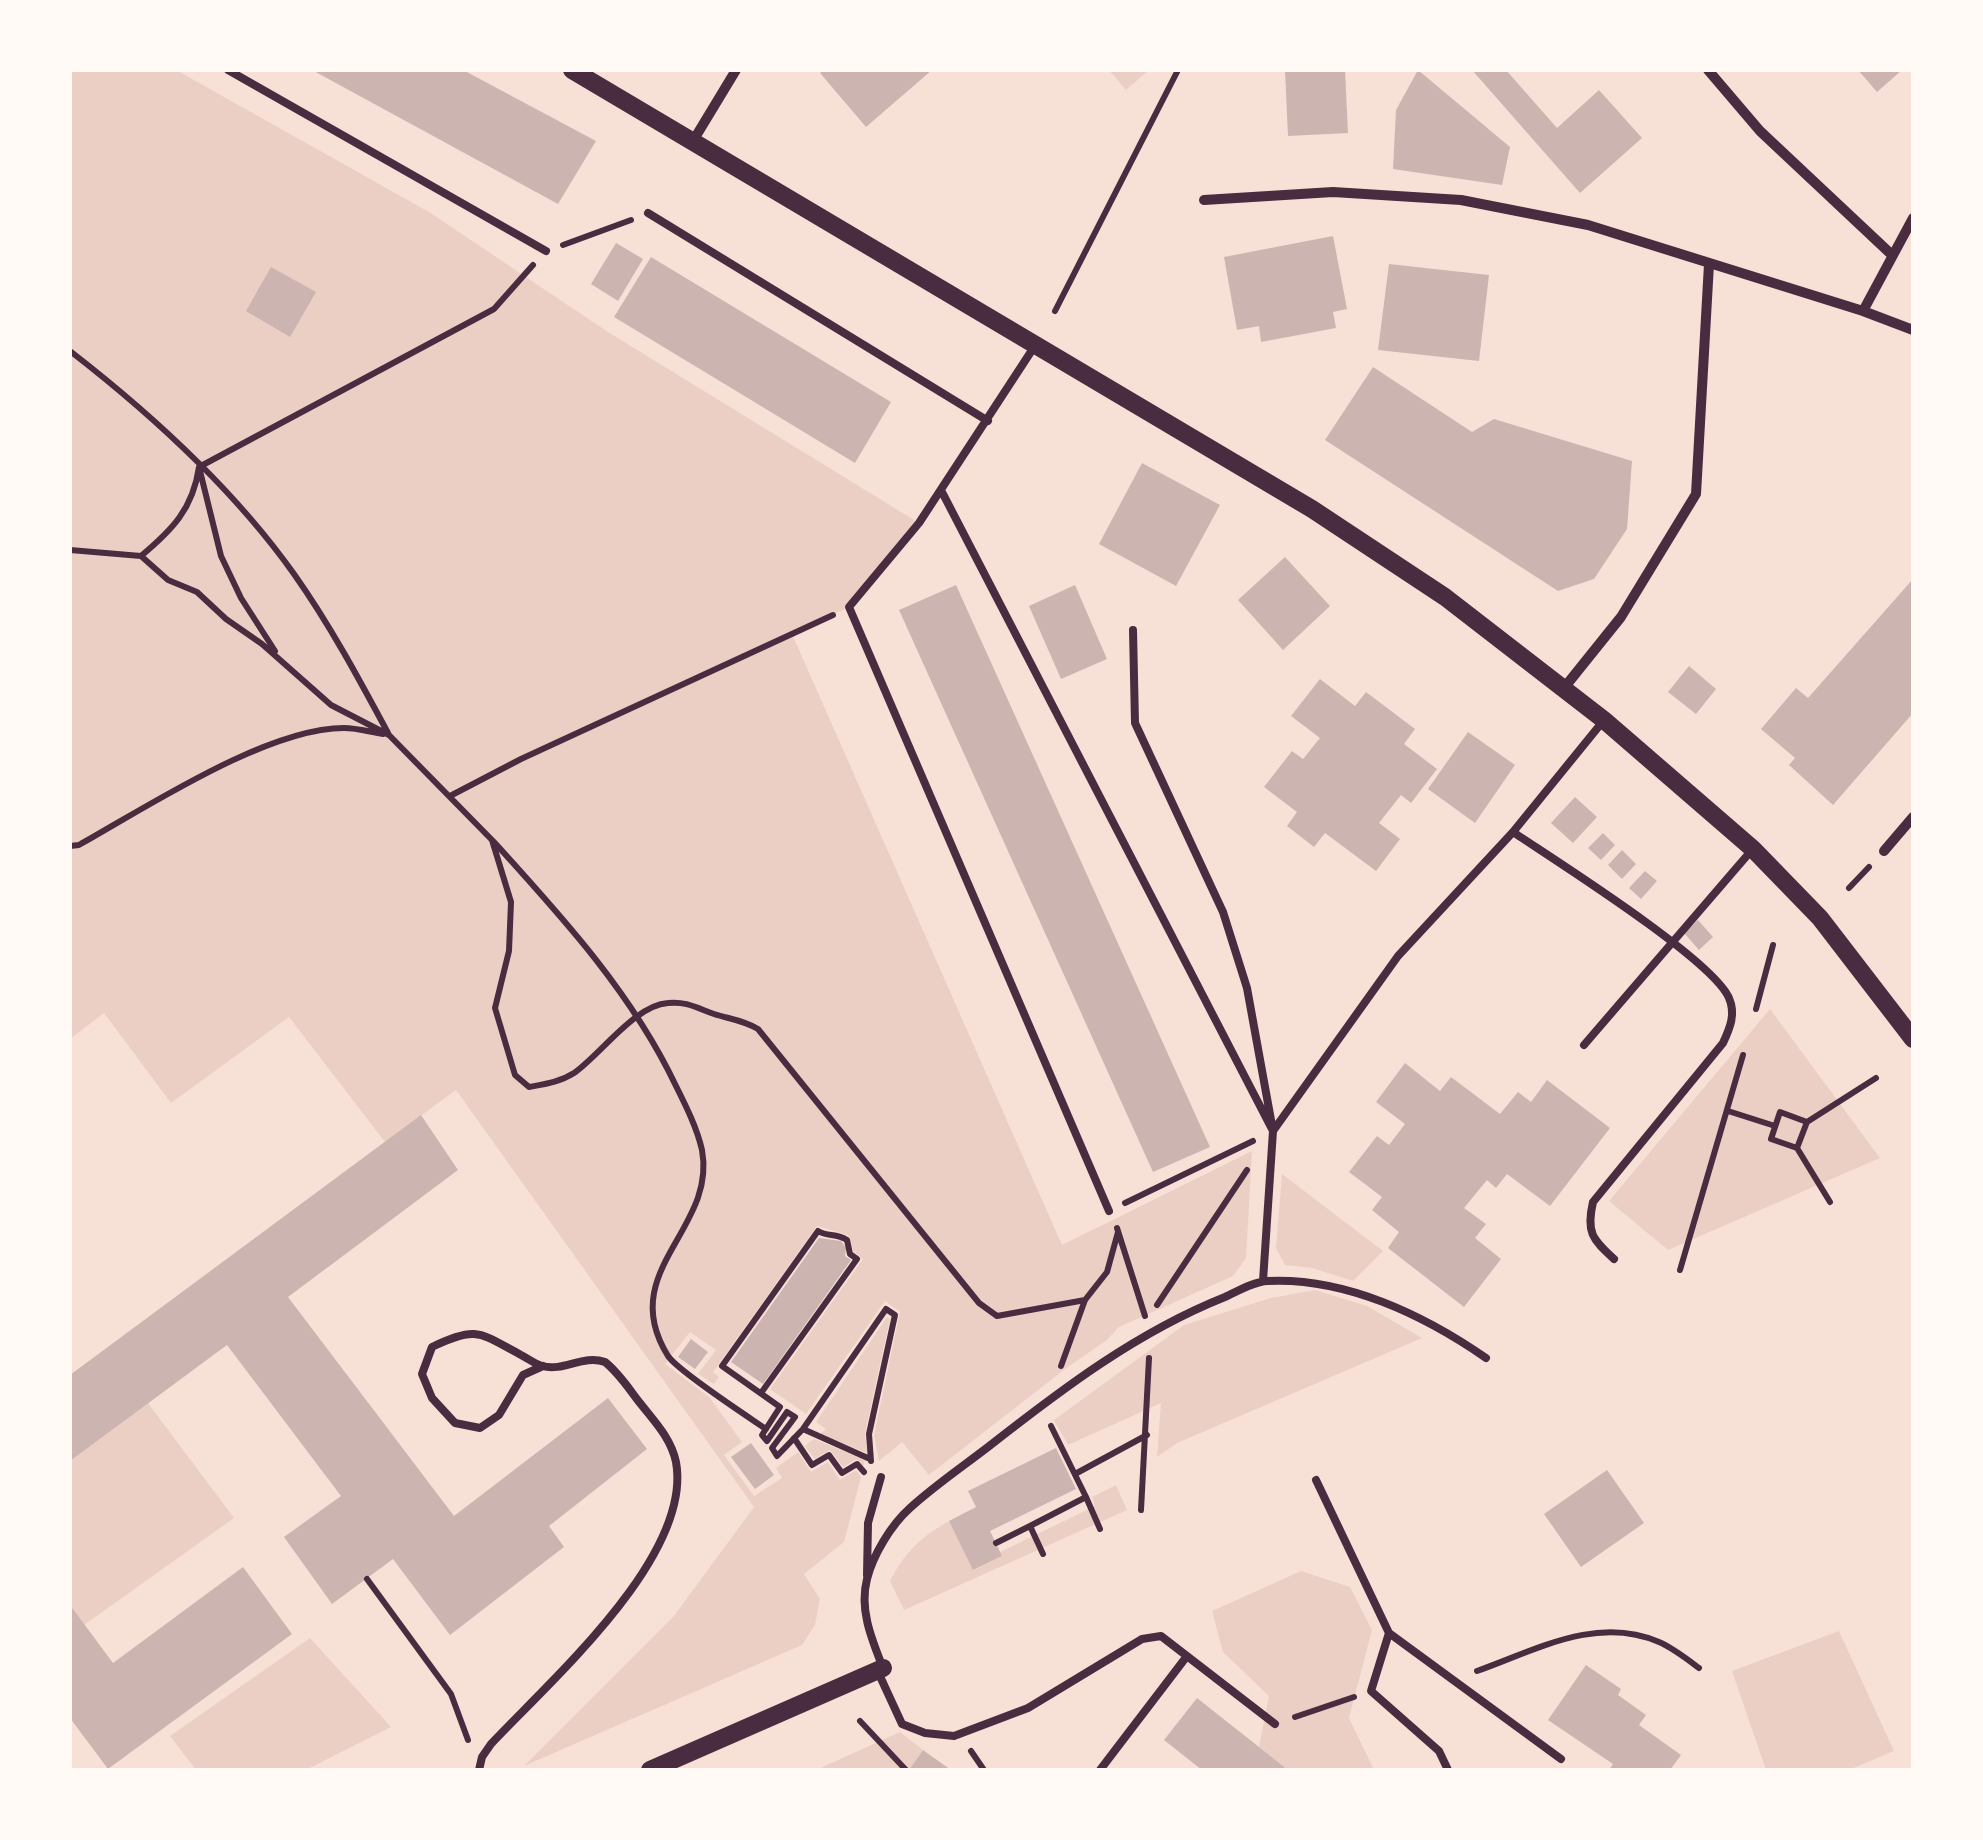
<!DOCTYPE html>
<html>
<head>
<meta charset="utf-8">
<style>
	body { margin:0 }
	#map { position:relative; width:1983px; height:1840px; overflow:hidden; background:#f7e1d7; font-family:"PT Sans Narrow",sans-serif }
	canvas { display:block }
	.frame { position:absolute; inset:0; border:72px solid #fffaf5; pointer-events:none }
</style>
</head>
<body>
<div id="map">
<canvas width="1983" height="1840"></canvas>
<div class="frame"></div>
</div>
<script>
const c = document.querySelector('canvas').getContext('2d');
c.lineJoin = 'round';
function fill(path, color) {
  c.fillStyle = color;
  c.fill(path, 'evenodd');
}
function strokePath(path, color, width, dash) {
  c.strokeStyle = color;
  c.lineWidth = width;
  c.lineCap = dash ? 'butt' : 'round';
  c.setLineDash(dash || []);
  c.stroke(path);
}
fill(new Path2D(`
	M70,70H176L429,212L608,332L919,523L849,607L792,634L1062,1245L1252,1151L1246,1258L1233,1276L1119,1327L1107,1340L1065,1369L929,1475L902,1442L879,1461L874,1435L900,1312L885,1301L806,1414L770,1389L863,1259L854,1252L848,1235L817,1226L713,1372L719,1377L714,1384L698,1374L716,1350L690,1332L665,1364L709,1397L742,1442L724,1455L754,1496L782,1478L776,1468L798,1452L811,1472L828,1462L840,1480L856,1470L861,1477L844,1542L804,1574L820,1599L815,1625L802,1645L524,1766L674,1616L754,1507L456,1090L385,1142L289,1017L171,1103L104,1013L70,1039Z
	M1109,70H1149L1126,90Z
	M1770,1009L1880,1158L1668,1250L1609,1201Z
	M1282,1174L1383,1251L1353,1281L1312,1268L1285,1265L1276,1248Z
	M1315,1290L1367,1306L1422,1338L1177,1443L1157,1457L1161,1403L1068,1445L1054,1420L1184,1325L1271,1298Z
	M887,1317L890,1319L865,1433L867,1453L820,1434L826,1429L816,1422Z
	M148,1403L234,1518L84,1625L70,1605V1461Z
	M814,1439L865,1460L863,1468L857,1459L843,1467L830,1450L815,1459L805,1446Z
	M1116,1485L1127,1510L904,1610L890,1581C904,1553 922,1536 949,1521L974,1570L1002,1556L1000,1552L1095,1506L1092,1497Z
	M1301,1571L1350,1587L1372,1630L1349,1718L1374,1770H1288L1259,1747L1269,1696L1223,1652L1212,1611Z
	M1839,1631L1894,1751L1849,1770H1766L1732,1671Z
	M310,1638L391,1727L306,1770H196L170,1736Z
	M900,1732L923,1750L909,1770H816Z`), '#ebcfc5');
fill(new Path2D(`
	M312,70H463L596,141L558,204Z
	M824,70H932L866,127L820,73Z
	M1285,70H1345L1348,133L1288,136Z
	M1418,70L1510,147L1502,185L1393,169L1396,110Z
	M1472,70H1506L1557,128L1599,90L1642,138L1580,193Z
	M1858,70H1902L1877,92Z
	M1333,236L1347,309L1333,312L1336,328L1261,342L1259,326L1237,330L1224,257Z
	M616,243L643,259L618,301L591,284Z
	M651,257L891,402L855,463L614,317Z
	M1389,264L1489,275L1479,361L1378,350Z
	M271,267L316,292L290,337L246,311Z
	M1373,367L1472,432L1494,419L1632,461L1627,529L1594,579L1558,591L1325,440Z
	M1142,463L1220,505L1176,586L1099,544Z
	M1285,557L1330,606L1283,650L1238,600Z
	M1913,579V713L1833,805L1789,765L1795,758L1761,729L1796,688L1808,698Z
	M956,585L1210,1147L1153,1172L899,610Z
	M1075,585L1107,659L1061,679L1029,606Z
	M1689,666L1716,689L1696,714L1668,692Z
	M1320,679L1355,706L1366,692L1415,729L1404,744L1437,769L1411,803L1401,795L1379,823L1400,839L1376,871L1325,833L1314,847L1287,826L1297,812L1264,787L1292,751L1303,759L1320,738L1291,716Z
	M1468,732L1515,765L1475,823L1428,789Z
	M1575,797L1597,817L1573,843L1551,823Z
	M1603,833L1615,845L1601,860L1588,848Z
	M1622,850L1636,864L1622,879L1608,865Z
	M1645,871L1657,881L1641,899L1629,888Z
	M1698,920L1713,937L1699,950L1684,933Z
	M1405,1063L1440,1091L1451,1077L1500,1114L1518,1092L1531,1102L1547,1080L1610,1128L1550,1206L1507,1174L1496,1188L1487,1180L1464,1208L1486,1224L1475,1238L1501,1259L1464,1307L1388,1248L1399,1232L1372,1210L1382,1197L1349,1172L1377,1136L1389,1145L1405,1124L1376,1102Z
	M421,1115L458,1170L288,1297L454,1516L608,1398L647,1449L549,1526L564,1547L450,1635L393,1559L332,1604L284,1537L341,1496L227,1345L70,1461V1375Z
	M819,1238L841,1241L846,1248L845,1256L851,1260L763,1384L731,1362Z
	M691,1339L708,1352L695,1369L678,1357Z
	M751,1443L774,1475L755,1489L731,1457Z
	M1056,1448L1076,1489L990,1531L1002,1556L973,1570L949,1521L976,1507L968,1491Z
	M1607,1470L1644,1523L1581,1567L1544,1514Z
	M243,1567L292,1634L108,1769L70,1718V1605L113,1663Z
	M1586,1665L1621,1689L1618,1695L1646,1715L1639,1725L1681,1755L1670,1770H1609L1613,1764L1548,1720Z
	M1197,1698L1259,1747L1288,1770H1202L1164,1740Z
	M923,1750L951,1770H909Z`), '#ccb4b1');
strokePath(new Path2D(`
	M563,245L631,220
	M1055,311L1178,70
	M70,351C150,413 235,491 294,574C330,625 359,679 388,733
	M200,471L221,556L241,598L275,651
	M70,550L141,556L168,580L197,592L226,619L262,644L331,705L389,735L492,840L511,902L509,951L495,1008L515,1075L529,1087C545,1084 560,1082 574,1073C601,1054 635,1005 668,1003C686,1001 697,1008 714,1014C729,1019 743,1020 758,1029L979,1303L997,1316L1085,1300
	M141,556C172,530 193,509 199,467L494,309L533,265
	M450,796L521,759L833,615
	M494,842C562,917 632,993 676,1086C686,1106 697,1128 702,1150C717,1230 615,1271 668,1356C678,1371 747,1416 766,1429
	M70,846L79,845C147,807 267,728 344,728C357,728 370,732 383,734
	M1849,888L1869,867
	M1756,1009L1773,945
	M1728,1111L1775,1126
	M1807,1122L1780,1112L1771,1139L1797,1148L1807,1122L1876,1078
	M1797,1148L1830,1202
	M1125,1203L1253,1141
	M1117,1228L1145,1316
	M1680,1270L1743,1055
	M1157,1305L1247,1170
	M1061,1366L1085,1300L1107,1272L1118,1232
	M761,1393L857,1259L850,1254L847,1240C836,1233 828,1237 818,1231L722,1366L780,1407L762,1435L767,1441L787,1412L795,1417L772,1448L777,1456L803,1429L886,1309L895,1315L869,1434L871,1461
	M1051,1426L1086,1497
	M803,1429L870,1459
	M794,1438L812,1465L829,1455L842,1473L857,1464L864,1472
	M1075,1474L1147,1435
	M1141,1510L1149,1358
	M996,1543L1030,1526
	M1043,1554L1030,1526L1086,1497L1100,1529
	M367,1579L451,1694L468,1740
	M1477,1671C1536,1650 1597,1615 1659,1642C1673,1648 1687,1659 1699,1668
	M1295,1717L1354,1697
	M860,1721L906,1770
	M971,1751L984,1770`), '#4a2c40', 6);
strokePath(new Path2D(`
	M228,70L546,251
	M648,213L988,421
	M1036,344L919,523L849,607L1109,1211
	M942,492L1273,1131
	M1133,630L1135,723L1223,912L1247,988L1273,1131L1263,1281
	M1513,832C1556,861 1712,959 1729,998C1736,1014 1730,1028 1723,1043L1593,1202C1586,1232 1592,1239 1614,1259
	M1584,1045L1751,851
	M1273,1131L1398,956L1513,832L1604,720
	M1316,1480L1389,1633L1561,1759
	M867,1575L868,1523L881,1477
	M1389,1633L1371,1691L1439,1751L1448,1770
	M883,1668C872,1640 859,1610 867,1579C873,1555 891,1525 910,1508C934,1486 962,1467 988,1447C1062,1389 1137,1332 1225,1297C1238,1291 1253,1282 1267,1281C1345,1277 1424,1315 1486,1358
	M878,1672L902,1724L925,1733L954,1736L1028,1708L1142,1639L1161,1636L1275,1724
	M479,1770L482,1757L491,1744C551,1680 693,1556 676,1462C671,1438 654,1421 640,1403C629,1389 619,1373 605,1362C583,1354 564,1372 542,1366C535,1364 527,1358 521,1355C480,1333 477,1325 432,1347L422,1374L432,1398L455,1423L480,1428L499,1415L523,1375L543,1366
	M1100,1770L1187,1656`), '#4a2c40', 8);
strokePath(new Path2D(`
	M1708,70L1760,131L1892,255
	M693,141L736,70
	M1204,200L1333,192L1461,200L1588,225L1863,311L1913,330
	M1863,311L1913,218
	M1564,688L1621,617L1696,494L1709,264
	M1884,851L1913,817`), '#4a2c40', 10);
strokePath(new Path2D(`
	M572,70L1312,509L1445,597L1604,720L1753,849L1820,918L1913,1039
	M650,1770L883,1668`), '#4a2c40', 18);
</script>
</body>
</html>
